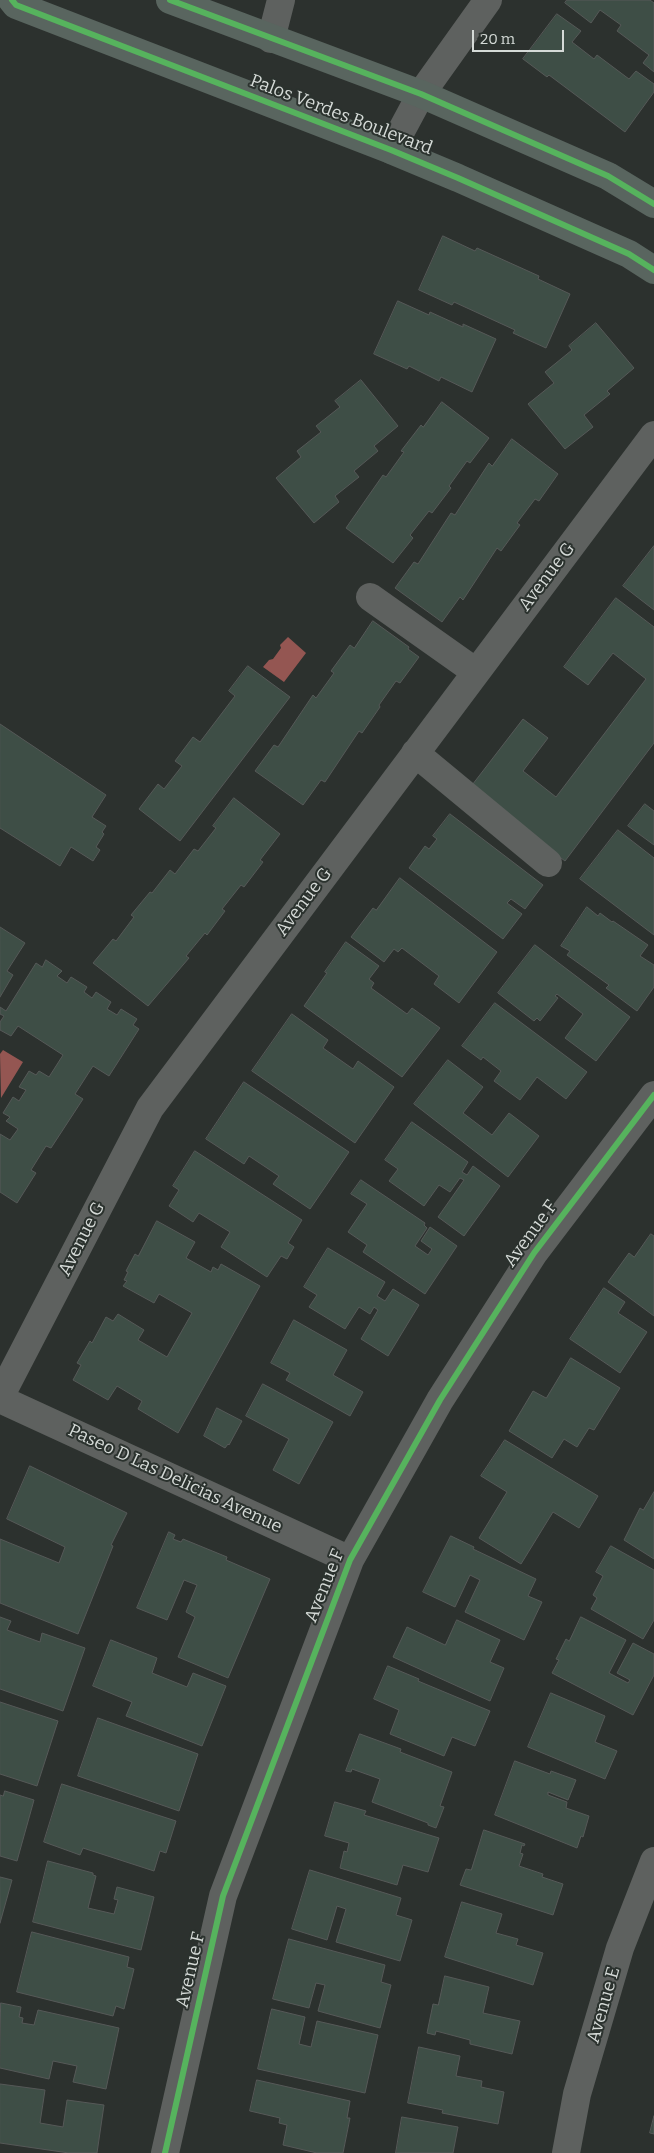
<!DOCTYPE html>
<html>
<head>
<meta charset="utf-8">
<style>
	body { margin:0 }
	#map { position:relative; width:654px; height:2153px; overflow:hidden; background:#2c312e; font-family:Bitter,serif }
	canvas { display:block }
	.scale { position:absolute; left:472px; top:30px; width:92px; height:22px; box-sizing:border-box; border:2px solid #d5dad7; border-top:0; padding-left:6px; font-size:15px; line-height:18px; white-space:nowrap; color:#d5dad7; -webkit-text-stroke:4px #2b322e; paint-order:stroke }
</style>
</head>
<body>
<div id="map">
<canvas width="654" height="2153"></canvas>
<div class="scale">20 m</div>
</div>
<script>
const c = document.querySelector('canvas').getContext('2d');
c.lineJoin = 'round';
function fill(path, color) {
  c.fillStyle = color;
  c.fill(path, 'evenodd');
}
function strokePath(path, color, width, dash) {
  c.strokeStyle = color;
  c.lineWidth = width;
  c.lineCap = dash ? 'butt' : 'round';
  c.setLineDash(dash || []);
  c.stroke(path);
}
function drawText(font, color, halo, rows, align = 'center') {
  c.font = font + ' Bitter,serif';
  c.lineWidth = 4;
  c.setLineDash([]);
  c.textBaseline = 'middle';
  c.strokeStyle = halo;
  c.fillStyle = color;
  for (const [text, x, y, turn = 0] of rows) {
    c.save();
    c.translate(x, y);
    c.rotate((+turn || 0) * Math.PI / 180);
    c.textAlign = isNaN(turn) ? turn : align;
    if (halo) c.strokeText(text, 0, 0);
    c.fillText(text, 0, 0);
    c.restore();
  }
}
fill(new Path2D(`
	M288,637L306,653L284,682L263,667L269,660L273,659L281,648L280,645Z
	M3,1050L23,1062L1,1098L0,1054Z`), '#945652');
const building = new Path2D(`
	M567,0H650L654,3V72L643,63L649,55L617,31L621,25L600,10L591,23L565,3Z
	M557,14L581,31L572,42L594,59L597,55L629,79L636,71L654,84V92L625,132L549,75L547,77L523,59Z
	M443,236L475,251L477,248L539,276L538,279L570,294L546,348L513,333L515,330L454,302L452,305L419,290Z
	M398,301L429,315L430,312L463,327V324L496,339L472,392L441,377L439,381L409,366L407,369L374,354Z
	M596,323L634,368L607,391L610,394L584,415L593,427L565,449L528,404L554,383L545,372L572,350L569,346Z
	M361,380L398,426L374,446L378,451L354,471L359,477L335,496L339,502L314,523L276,478L301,457L297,451L321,432L316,426L340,407L335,401Z
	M442,402L489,438L470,463L467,461L449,486L451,488L432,513L429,511L410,535L413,538L393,563L346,528L383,475L386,477L404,452L401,451L421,425L423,427Z
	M512,439L558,474L539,501L535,499L517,523L520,525L501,551L497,548L463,600L460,597L442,622L395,588L414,562L418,564L451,513L455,515L489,463L492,466Z
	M654,546V610L623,586Z
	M616,598L654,627V743L565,861L469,789L523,719L548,738L523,771L556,797L646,679L613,653L588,685L564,667Z
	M373,621L409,647L408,649L419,657L400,683L396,681L379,705L380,707L362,733L359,731L325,782L321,780L303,805L255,771L274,745L278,747L313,695L316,698L334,673L331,671L350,645L354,648Z
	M248,666L290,697L180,841L139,809L158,784L164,789L182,766L175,761L193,737L200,742L235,696L229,691Z
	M0,724L106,795L92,817L106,826L102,832L104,834L96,847L100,850L93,861L71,847L60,866L0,828Z
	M234,798L280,834L260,860L263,862L244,887L241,885L222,909L225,911L207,935L205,933L186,956L189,958L148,1006L93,963L113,939L116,941L134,917L131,915L150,892L152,893L170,870L175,874L194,849L198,851L216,828L213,826Z
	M645,804L654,811V845L628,826Z
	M450,814L543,885L525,909L511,899L507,903L522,914L503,939L409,868L425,846L429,849L437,839L433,836Z
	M618,830L654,858V935L580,879Z
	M400,878L497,952L459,1003L434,984L439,976L402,948L398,952L394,949L384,962L351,937L373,908L376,910Z
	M587,907L598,916L600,913L612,922L613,921L648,945L640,956L654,965V987L637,1011L606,988L609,985L567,955L570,951L561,946Z
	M0,927L25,943L7,971L13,975L0,997Z
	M346,942L379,966L369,979L374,983L371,988L407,1014L412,1008L440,1028L402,1077L304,1006L327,973L325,972Z
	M535,945L630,1017L596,1061L565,1038L583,1014L557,994L555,996L558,998L540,1021L537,1018L534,1021L498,993Z
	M46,960L62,971L57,976L67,983L71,977L87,987L84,992L92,998L96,992L111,1002L107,1009L117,1015L121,1009L137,1019L133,1025L139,1029L109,1076L93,1066L75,1094L83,1099L51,1148L46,1146L31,1170L36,1173L17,1203L0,1192V1134L10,1140L18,1129L6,1121L10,1117L3,1113L13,1097L19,1101L26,1090L19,1087L29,1071L36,1075L39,1071L49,1077L63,1055L18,1026L11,1036L0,1030V1022L4,1016L0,1014V1007L6,1011L36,963L42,967Z
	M495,1003L587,1072L566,1099L537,1077L520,1100L494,1081L501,1071L483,1057L481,1060L462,1046Z
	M292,1014L328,1040L323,1048L353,1069L358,1061L394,1087L355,1143L252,1071Z
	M448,1060L483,1087L463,1113L492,1135L509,1113L539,1136L508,1177L414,1104Z
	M244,1082L349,1152L310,1209L273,1184L279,1176L249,1156L244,1164L206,1139Z
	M412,1122L468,1162L462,1172L467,1175L473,1166L500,1186L464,1236L438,1217L464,1180L460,1178L450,1192L439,1185L424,1206L389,1181L398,1169L385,1160Z
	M195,1151L302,1220L288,1243L294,1247L287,1259L281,1256L267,1277L221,1247L230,1232L199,1213L193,1222L169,1206L179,1190L173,1186Z
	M361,1180L425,1223L424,1225L427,1228L415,1246L428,1255L432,1249L421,1241L430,1227L457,1246L425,1294L363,1252L367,1245L348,1232L367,1204L351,1194Z
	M157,1221L195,1242L186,1258L211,1272L213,1267L218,1270L221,1264L260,1286L178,1433L138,1409L142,1401L117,1386L108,1400L73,1380L81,1365L77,1363L90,1341L92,1343L106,1317L113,1321L118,1314L144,1330L138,1340L167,1357L192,1313L159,1294L154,1303L123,1286L127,1281L124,1280L128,1272L126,1271L135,1254L138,1256Z
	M651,1234L654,1236V1316L608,1282L629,1253L634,1257Z
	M328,1248L385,1282L377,1296L385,1301L393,1289L419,1305L388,1356L361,1339L378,1310L374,1307L370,1314L359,1307L345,1329L309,1307L317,1295L304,1287Z
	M604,1288L625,1302L618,1313L647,1332L620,1373L570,1339Z
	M294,1320L347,1350L333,1375L363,1392L350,1416L286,1380L290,1373L271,1363Z
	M571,1358L620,1388L594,1430L589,1428L577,1447L564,1439L552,1458L509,1431L533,1391L546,1398Z
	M263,1384L333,1422L299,1484L273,1470L289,1439L246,1416Z
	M217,1408L242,1421L229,1445L228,1444L225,1448L204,1436Z
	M505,1440L598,1496L579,1528L553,1512L521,1564L479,1538L507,1492L481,1476Z
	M30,1466L127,1513L111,1545L113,1546L78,1634L0,1603V1539L59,1563L65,1547L7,1519Z
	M654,1492V1559L624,1540L640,1508L643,1510Z
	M169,1532L175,1535L173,1539L181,1542L183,1539L227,1557L226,1560L270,1579L228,1678L178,1657L195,1617L186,1612L197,1585L184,1580L167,1620L137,1608Z
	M451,1536L474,1547L473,1549L536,1579L528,1596L542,1602L524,1640L465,1612L480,1580L470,1575L455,1607L423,1592Z
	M611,1546L654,1570V1620L643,1639L591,1609L597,1598L593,1595L603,1576L596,1572Z
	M0,1617L11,1621L7,1630L40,1642L42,1633L85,1648L63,1711L0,1689Z
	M581,1617L626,1640L609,1673L628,1683L630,1680L617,1673L633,1643L654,1654V1675L633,1715L552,1673L559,1660L556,1659L566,1639L569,1641Z
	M457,1620L500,1640L490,1662L504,1668L490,1701L393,1657L407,1627L445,1645Z
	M111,1640L157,1658L152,1673L187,1687L193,1673L226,1686L202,1746L126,1716L132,1702L93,1686Z
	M388,1666L419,1679L418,1681L490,1711L475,1746L452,1737L444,1756L390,1734L399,1710L374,1699Z
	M551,1693L605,1716L595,1742L617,1751L605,1779L528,1747Z
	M0,1702L58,1721L37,1786L0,1774Z
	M98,1718L198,1754L179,1811L78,1776Z
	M360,1734L401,1749L400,1752L452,1772L440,1806L444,1807L436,1828L428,1825V1823L372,1802L380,1779L352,1769L351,1772L346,1771Z
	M515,1761L550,1774L551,1771L576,1780L568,1800L548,1792V1795L567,1802L566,1808L589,1816L583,1837L581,1836L577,1848L495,1815Z
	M62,1784L176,1821L166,1853L160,1851L154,1871L83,1848L80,1855L44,1842Z
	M5,1791L34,1800L17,1861L0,1856V1795L3,1796Z
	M335,1802L366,1811L364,1815L439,1838L428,1872L403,1865L397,1885L340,1868L344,1851L347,1852L349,1843L325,1836Z
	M484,1830L525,1844L524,1846L522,1845L520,1853L523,1854L519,1866L543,1874L542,1877L563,1884L553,1915L460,1885L466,1869L471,1870Z
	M48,1861L93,1873V1875L96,1876L88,1908L114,1914L118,1900L114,1899L117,1887L154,1897L141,1950L33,1922Z
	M310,1870L401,1898L396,1915L412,1920L400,1961L336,1942L346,1909L337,1906L327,1940L292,1929Z
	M0,1877L12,1880L0,1923Z
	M462,1902L502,1914L496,1933L518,1939L516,1945L543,1953L533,1985L445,1957Z
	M32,1932L129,1957L127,1967L134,1969L124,2009L116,2006L113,2016L17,1992Z
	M289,1939L385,1965L381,1982L391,1985L380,2028L318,2011L325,1985L316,1983L309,2008L273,1999Z
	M445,1976L489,1987L483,2013L520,2021L512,2054L470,2044V2040L436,2031L435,2035L427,2033L433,2004L438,2005Z
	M1,2003L21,2007L19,2017L23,2018L22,2023L34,2025L38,2010L119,2028L106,2089L73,2082L77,2066L53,2061L49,2079L0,2068Z
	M272,2009L305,2017L299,2044L311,2047L317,2021L378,2035L365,2093L258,2069Z
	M419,2047L460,2056L456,2076L482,2081L481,2087L504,2092L498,2124L442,2113L443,2110L408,2103Z
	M257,2080L350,2101L347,2118H350L343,2153H317L283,2145L287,2125L279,2123L280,2118L250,2111Z
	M0,2084L45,2090L40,2123L63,2127L67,2100L104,2105L97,2153H69L0,2143Z
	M654,2116V2134L650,2133Z
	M402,2117L458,2127L453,2153H396Z`);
fill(building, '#3e4e46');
strokePath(building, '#565958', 1);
strokePath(new Path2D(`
	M271,39L281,0
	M391,150L421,94L488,0
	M370,597L476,672
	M415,753L548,863
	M0,1397L150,1108L654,435
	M0,1399L350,1560
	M165,2153L223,1896L350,1560L440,1400L534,1253L654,1095
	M566,2153L577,2094L620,1948L654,1861`), '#5e615f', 28);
strokePath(new Path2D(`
	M12,0L16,5L391,150L458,178L629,254L654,270
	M170,0L421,94L608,176L654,204`), '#59655f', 28);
strokePath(new Path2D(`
	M12,0L16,5L391,150L458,178L629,254L654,270
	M170,0L421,94L608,176L654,204
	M165,2153L223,1896L350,1560L440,1400L534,1253L654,1095`), '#56b35d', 6);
drawText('18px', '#d5dad7', '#2b322e', [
	["Palos Verdes Boulevard",341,115,21],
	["Avenue G",547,577,-53],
	["Avenue G",304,902,-53],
	["Avenue F",531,1234,-54],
	["Avenue G",82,1239,-63],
	["Paseo D Las Delicias Avenue",175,1479,25],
	["Avenue F",325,1586,-68],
	["Avenue F",191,1970,-77],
	["Avenue E",604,2005,-74]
]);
</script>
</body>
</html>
